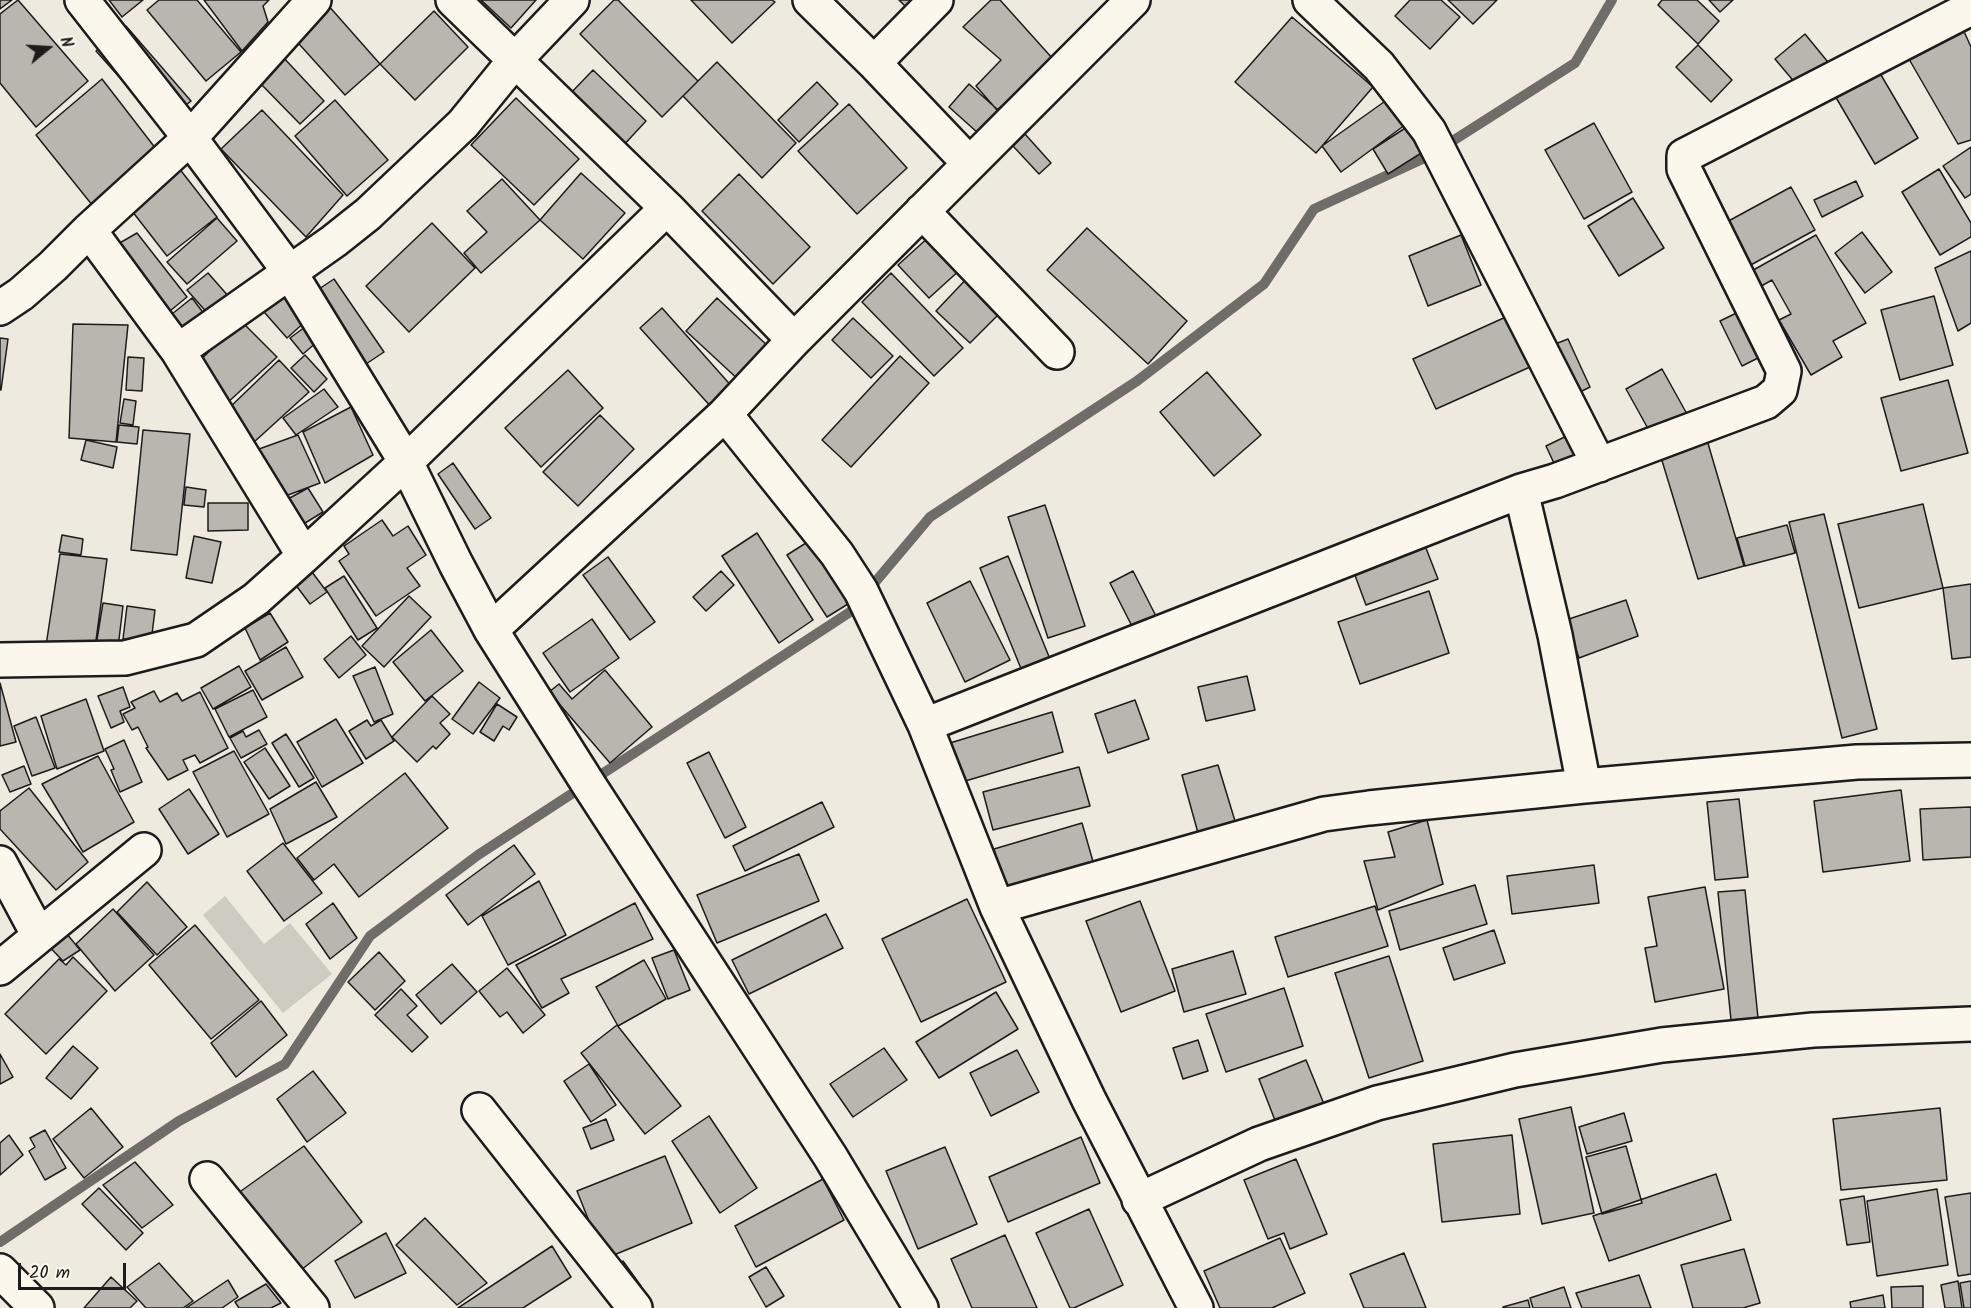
<!DOCTYPE html>
<html>
<head>
<meta charset="utf-8">
<style>
	body { margin:0 }
	#map { position:relative; width:1971px; height:1308px; overflow:hidden; background:#eeeadf; font-family:Kalam,sans-serif }
	canvas { display:block }
	.north { position:absolute; left:18px; top:18px; width:60px; height:60px; -webkit-text-stroke:4px #fbf7ec; paint-order:stroke; rotate:72deg; font-size:16px; font-weight:700; line-height:24px; text-align:center; color:#1c1c1c }
	.north::after { content:''; display:block; margin:auto; width:21px; height:27px; background:#1c1c1c; clip-path:polygon(50% 0,100% 100%,50% 72%,0 100%) }
	.scale { position:absolute; left:18px; top:1263px; width:108px; height:27px; box-sizing:border-box; border:3px solid #1c1c1c; border-top:0; padding-left:8px; font-size:18px; line-height:21px; white-space:nowrap; color:#1c1c1c; -webkit-text-stroke:4px #fbf7ec; paint-order:stroke }
</style>
</head>
<body>
<div id="map">
<canvas width="1971" height="1308"></canvas>
<div class="north">N</div>
<div class="scale">20 m</div>
</div>
<script>
const c = document.querySelector('canvas').getContext('2d');
c.lineJoin = 'round';
function fill(path, color) {
  c.fillStyle = color;
  c.fill(path, 'evenodd');
}
function strokePath(path, color, width, dash) {
  c.strokeStyle = color;
  c.lineWidth = width;
  c.lineCap = dash ? 'butt' : 'round';
  c.setLineDash(dash || []);
  c.stroke(path);
}
fill(new Path2D(`
	M225,896L264,944L290,923L332,974L283,1013L203,915Z`), '#ceccc2');
strokePath(new Path2D(`
	M0,1242L179,1121L285,1064L370,936L478,855L850,612L930,517L1137,381L1264,284L1314,209L1429,156L1575,63L1612,0`), '#6f6d69', 10);
const building = new Path2D(`
	M0,0H12L0,9Z
	M18,0L88,81L36,127L0,83V14Z
	M109,0H143L122,17Z
	M159,0H197L241,52L206,81L147,10Z
	M204,0H269L263,6L268,22L242,51Z
	M481,0H536L511,28Z
	M614,0H618L698,81L662,117L580,34Z
	M691,0H772L775,2L732,43Z
	M899,0H920L909,10Z
	M991,0H1000L1053,59L997,110L976,86L1001,60L963,27Z
	M1410,0H1441L1460,17L1430,49L1395,16Z
	M1448,0H1497L1473,24Z
	M1662,0H1697L1719,21L1698,44L1658,5Z
	M1709,0H1733L1720,12Z
	M327,4L380,64L345,95L291,35Z
	M434,11L468,47L415,100L380,64Z
	M1292,17L1373,87L1316,153L1235,82Z
	M126,26L191,101L162,125L96,51Z
	M1962,27L1971,47V140L1958,144L1902,47Z
	M1805,34L1832,67L1802,91L1775,59Z
	M1698,45L1732,80L1711,102L1676,67Z
	M282,56L324,101L300,124L258,81Z
	M717,62L796,143L762,178L683,96Z
	M1874,63L1918,138L1875,164L1831,89Z
	M593,70L646,121L621,148L568,96Z
	M102,79L163,158L97,211L36,135Z
	M817,82L838,104L799,142L778,120Z
	M969,84L998,110L978,133L949,107Z
	M1391,97L1409,122L1341,172L1322,146Z
	M516,98L579,159L534,205L471,145Z
	M335,100L388,160L347,196L295,136Z
	M849,104L907,168L857,214L798,151Z
	M262,110L343,195L306,237L221,149Z
	M1594,123L1632,192L1584,219L1545,150Z
	M1410,125L1426,150L1388,174L1373,149Z
	M1025,134L1051,163L1039,174L1013,146Z
	M1971,147V194L1965,198L1943,166Z
	M175,163L217,217L167,256L125,202Z
	M1939,169L1971,223V237L1940,255L1902,192Z
	M581,173L625,213L583,259L540,220Z
	M739,174L810,247L773,284L702,211Z
	M502,179L540,220L481,273L464,253L487,232L467,211Z
	M1856,181L1863,196L1822,217L1814,200Z
	M1791,187L1815,230L1747,267L1723,224Z
	M1633,198L1664,248L1619,276L1588,226Z
	M217,218L237,241L187,284L167,262Z
	M432,223L475,268L409,332L366,286Z
	M1087,228L1187,321L1148,364L1047,270Z
	M1862,232L1892,272L1865,293L1835,253Z
	M137,233L187,297L159,320L111,248Z
	M931,235L962,268L929,298L898,265Z
	M1461,235L1481,285L1428,306L1409,256Z
	M1816,235L1866,323L1833,341L1842,357L1811,375L1779,320L1791,314L1772,280L1756,289L1748,273Z
	M1971,251V323L1958,331L1935,268Z
	M208,273L230,298L210,316L187,290Z
	M891,273L963,348L934,376L862,302Z
	M972,273L1006,307L970,343L936,311Z
	M334,279L384,352L357,370L307,297Z
	M278,286L307,320L287,338L257,304Z
	M1934,296L1953,365L1900,380L1881,310Z
	M192,298L208,319L189,335L172,314Z
	M717,298L771,349L741,382L686,331Z
	M1755,304L1776,349L1742,366L1720,321Z
	M662,308L735,390L713,409L640,328Z
	M1508,316L1530,367L1436,409L1413,359Z
	M853,318L893,356L871,378L832,340Z
	M241,321L277,357L225,405L194,366Z
	M73,324L128,325L116,442L69,438Z
	M305,327L317,342L303,354L290,338Z
	M0,338L8,339L1,390H0Z
	M1568,339L1590,387L1572,396L1550,346Z
	M305,355L327,379L314,392L291,368Z
	M900,356L929,383L851,467L822,440Z
	M128,357L144,358L142,391L126,390Z
	M279,360L309,392L253,443L227,410Z
	M1662,369L1687,414L1651,434L1626,389Z
	M568,370L603,408L541,467L505,428Z
	M1207,372L1261,435L1214,476L1160,412Z
	M1948,380L1968,453L1901,471L1881,398Z
	M324,389L338,407L296,435L283,418Z
	M124,399L136,401L133,425L120,423Z
	M351,407L373,455L325,483L303,432Z
	M600,415L634,449L578,506L543,472Z
	M119,425L139,427L137,444L117,442Z
	M143,430L190,434L177,555L131,550Z
	M1579,430L1592,458L1559,474L1546,446Z
	M298,435L320,483L280,498L259,449Z
	M86,440L117,447L113,468L81,460Z
	M1707,440L1744,566L1698,579L1660,454Z
	M453,463L491,518L475,529L438,474Z
	M186,487L206,490L204,507L184,505Z
	M308,488L323,512L292,531L277,505Z
	M208,503H248V530L208,531Z
	M1923,504L1943,588L1859,608L1838,524Z
	M1045,505L1085,626L1048,638L1008,517Z
	M1824,514L1877,729L1842,738L1789,522Z
	M382,520L393,536L408,526L426,555L407,568L420,586L376,616L339,561L349,554L344,546Z
	M1787,525L1795,553L1745,566L1737,538Z
	M757,533L813,620L779,643L722,556Z
	M62,535L83,539L81,555L59,552Z
	M194,536L221,542L212,583L186,578Z
	M817,536L856,599L827,617L787,555Z
	M1424,543L1438,579L1366,605L1353,570Z
	M60,554L107,559L94,655L45,652Z
	M1008,556L1050,659L1022,671L980,568Z
	M608,557L655,622L630,640L583,575Z
	M309,568L327,592L310,604L292,580Z
	M721,571L734,585L706,611L693,597Z
	M1133,571L1158,620L1135,632L1110,583Z
	M344,576L377,628L358,640L325,588Z
	M970,581L1010,660L965,682L927,603Z
	M1971,584V657L1952,659L1943,588Z
	M1429,591L1449,653L1360,684L1338,622Z
	M409,596L431,617L384,667L362,646Z
	M1626,600L1638,636L1579,658L1566,620Z
	M103,603L123,606L117,656L95,652Z
	M127,606L155,610L151,642L123,639Z
	M270,613L288,642L260,660L245,628Z
	M592,619L619,658L570,692L543,653Z
	M431,630L463,671L425,701L393,662Z
	M351,636L366,655L339,678L324,659Z
	M286,647L303,677L262,700L245,671Z
	M239,666L251,687L213,709L201,688Z
	M375,667L393,714L374,722L353,676Z
	M605,670L652,727L610,763L549,692L559,684L572,699Z
	M1247,676L1255,710L1206,721L1198,687Z
	M479,682L500,698L473,734L452,719Z
	M0,683L16,742L0,746Z
	M123,687L130,707L120,711L124,722L111,728L98,696Z
	M253,690L267,717L229,737L215,709Z
	M154,691L160,702L177,693L182,701L200,692L228,748L200,763L195,755L183,760L188,770L168,780L146,748L148,747L138,727L132,730L123,714L135,708L131,702Z
	M432,696L450,714L440,723L450,734L436,749L433,746L417,762L392,737Z
	M86,699L104,751L57,769L41,716Z
	M1135,700L1149,739L1108,753L1095,714Z
	M497,704L517,717L509,730L503,726L494,741L480,732Z
	M1052,712L1063,752L962,782L950,743Z
	M36,717L55,768L32,776L14,726Z
	M336,719L363,763L322,787L297,742Z
	M367,720L371,726L381,720L394,741L366,759L349,731Z
	M259,730L267,744L241,758L230,738L243,731L246,737Z
	M286,734L314,778L299,787L272,743Z
	M124,740L142,782L120,792L111,770L114,769L105,749Z
	M265,748L290,786L269,799L244,762Z
	M234,751L269,814L227,837L193,772Z
	M709,752L746,827L725,838L687,763Z
	M98,756L134,822L83,852L42,784Z
	M1218,765L1235,821L1198,833L1182,775Z
	M24,766L31,784L10,792L2,775Z
	M1079,767L1090,806L993,830L983,792Z
	M405,773L448,828L359,897L334,864L314,880L297,858Z
	M316,782L337,817L286,844L270,809Z
	M29,788L88,862L56,890L0,829V811Z
	M189,789L219,834L188,854L159,809Z
	M1901,790L1910,861L1823,872L1814,801Z
	M1739,799L1748,877L1715,880L1707,802Z
	M822,802L834,827L745,871L733,846Z
	M1971,807V857L1923,860L1920,809Z
	M1427,820L1443,884L1378,910L1364,861L1395,857L1388,832Z
	M1082,823L1094,865L1006,891L994,849Z
	M283,843L322,893L284,921L247,871Z
	M514,845L535,874L468,925L446,895Z
	M799,854L819,901L717,943L697,895Z
	M1594,865L1599,903L1512,914L1507,876Z
	M539,881L566,935L508,965L482,916Z
	M147,882L187,927L157,955L117,912Z
	M1475,885L1487,924L1400,950L1389,911Z
	M1705,887L1724,989L1655,1002L1645,948L1657,946L1648,897Z
	M1745,890L1758,1018L1731,1020L1718,892Z
	M967,899L1006,982L921,1022L882,939Z
	M1140,901L1175,991L1121,1012L1086,921Z
	M333,903L357,938L330,959L306,924Z
	M635,903L653,939L561,979L569,993L542,1008L516,965Z
	M1375,906L1388,946L1288,977L1275,937Z
	M113,909L154,955L115,991L76,944Z
	M826,914L843,948L749,994L732,960Z
	M58,923L80,950L63,961L41,938Z
	M195,925L259,1000L211,1039L149,965Z
	M1494,930L1505,963L1454,980L1443,948Z
	M674,950L690,990L668,999L652,958Z
	M1233,951L1246,994L1184,1012L1172,969Z
	M379,952L405,981L375,1010L348,982Z
	M1389,956L1423,1061L1369,1078L1335,973Z
	M73,957L107,991L46,1054L5,1014L59,959L66,965Z
	M644,960L666,999L618,1026L596,987Z
	M452,964L477,992L441,1024L416,995Z
	M507,968L545,1015L523,1033L507,1012L500,1017L479,991Z
	M1284,988L1303,1046L1226,1072L1206,1014Z
	M401,989L417,1006L407,1015L428,1037L412,1052L375,1015Z
	M996,992L1018,1029L939,1078L916,1042Z
	M261,1001L287,1035L236,1077L211,1043Z
	M617,1025L681,1106L645,1134L581,1053Z
	M1198,1040L1208,1071L1183,1079L1173,1048Z
	M73,1046L98,1068L71,1099L46,1078Z
	M884,1048L907,1080L853,1117L830,1084Z
	M1017,1050L1039,1092L991,1116L970,1073Z
	M0,1054L13,1077L0,1084Z
	M1306,1060L1324,1104L1276,1123L1259,1079Z
	M589,1064L616,1105L591,1122L564,1081Z
	M313,1071L346,1113L307,1142L277,1099Z
	M1571,1107L1594,1213L1542,1224L1519,1119Z
	M91,1108L123,1147L84,1178L53,1139Z
	M1940,1108L1947,1180L1841,1190L1833,1119Z
	M1624,1113L1632,1141L1587,1154L1579,1127Z
	M709,1116L757,1188L720,1213L672,1141Z
	M606,1119L614,1140L591,1149L583,1128Z
	M45,1130L66,1168L45,1180L29,1151L35,1147L30,1138Z
	M9,1135L23,1155L0,1175V1143Z
	M1512,1135L1520,1214L1442,1222L1433,1144Z
	M1081,1137L1100,1183L1008,1222L989,1177Z
	M304,1146L362,1222L296,1274L234,1196Z
	M1626,1146L1642,1203L1602,1214L1586,1157Z
	M945,1147L977,1224L918,1249L886,1171Z
	M665,1156L692,1223L604,1259L577,1191Z
	M1296,1159L1327,1234L1290,1249L1284,1233L1268,1239L1244,1180Z
	M135,1162L173,1205L142,1228L103,1185Z
	M1716,1174L1731,1220L1609,1261L1593,1216Z
	M823,1179L844,1220L756,1267L735,1226Z
	M99,1188L143,1233L126,1250L82,1204Z
	M1937,1189L1948,1265L1877,1276L1867,1201Z
	M1971,1193V1274L1958,1276L1945,1197Z
	M1864,1196L1870,1242L1847,1245L1840,1200Z
	M1089,1209L1123,1285L1074,1308H1070L1036,1233Z
	M425,1218L487,1283L457,1305L396,1245Z
	M386,1233L406,1273L355,1298L335,1261Z
	M1005,1235L1037,1308H972L951,1259Z
	M1280,1238L1305,1293L1272,1308H1220L1204,1271Z
	M552,1246L571,1277L523,1308H458Z
	M1744,1249L1760,1303L1743,1308H1693L1681,1265Z
	M1404,1253L1426,1308H1364L1350,1274Z
	M623,1261L641,1286L629,1295L611,1270Z
	M159,1263L193,1301L183,1308H146L127,1287Z
	M766,1267L784,1296L766,1307L749,1277Z
	M1639,1275L1651,1308H1582L1576,1293Z
	M111,1277L137,1301L130,1308H84Z
	M228,1280L238,1297L222,1308H186Z
	M1958,1281L1962,1308H1945L1941,1285Z
	M1971,1281V1308H1964L1960,1283Z
	M266,1284L281,1303L271,1308H239L235,1302Z
	M1923,1286V1308H1892L1891,1287Z
	M1564,1287L1571,1308H1533L1530,1298Z
	M1883,1295L1885,1308H1851L1850,1302Z
	M1528,1300L1530,1308H1503V1307Z`);
fill(building, '#b9b6af');
strokePath(building, '#1c1c1c', 1.5);
const minor = new Path2D(`
	M82,0L190,138L289,271L406,462L456,564L491,630L589,785L830,1156L921,1308
	M453,0L667,208L794,340
	M810,0L874,63L969,163
	M1310,0L1379,66L1429,131L1599,465
	M874,63L936,0
	M922,211L1057,352
	M89,230L178,351L304,556
	M0,308L21,294L53,266L89,230L190,138L314,0
	M178,351L334,241L368,214L463,124L515,60L572,0
	M725,414L837,554L861,591L925,725L997,907L1089,1100L1196,1308
	M1521,491L1555,635L1584,786
	M491,630L725,414L794,340L1133,0
	M0,660L125,658L196,640L256,599L304,556L406,462L667,208
	M925,725L1521,491L1555,481L1766,402L1780,390L1784,371L1684,169V156L1971,8
	M0,863L39,936
	M997,907L1324,814L1369,808L1584,786L1857,762L1971,760
	M0,968L144,850
	M479,1110L635,1308
	M207,1179L312,1308
	M1139,1200L1259,1144L1377,1103L1515,1070L1662,1045L1813,1030L1971,1024
	M0,1271L37,1308`);
strokePath(minor, '#1c1c1c', 38);
strokePath(minor, '#fbf7ec', 33);
</script>
</body>
</html>
